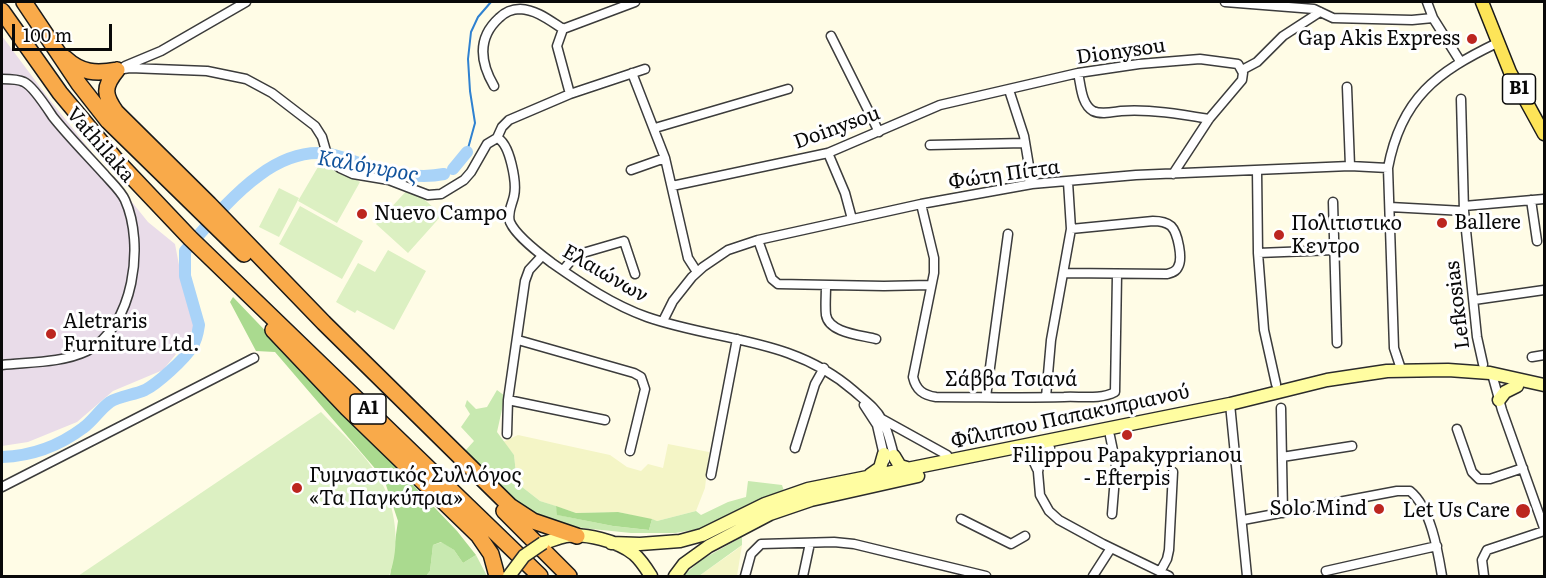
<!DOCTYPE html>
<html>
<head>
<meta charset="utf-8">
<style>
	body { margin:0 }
	#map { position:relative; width:1546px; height:578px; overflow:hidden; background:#fffce6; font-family:Literata,serif }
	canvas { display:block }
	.frame { position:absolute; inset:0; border:3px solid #090909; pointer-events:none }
	.scale { position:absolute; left:12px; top:24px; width:100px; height:27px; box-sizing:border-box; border:3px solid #090909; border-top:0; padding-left:8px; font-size:18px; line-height:21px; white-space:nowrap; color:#090909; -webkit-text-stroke:4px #fff; paint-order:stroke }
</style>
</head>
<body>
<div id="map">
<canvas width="1546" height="578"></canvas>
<div class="frame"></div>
<div class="scale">100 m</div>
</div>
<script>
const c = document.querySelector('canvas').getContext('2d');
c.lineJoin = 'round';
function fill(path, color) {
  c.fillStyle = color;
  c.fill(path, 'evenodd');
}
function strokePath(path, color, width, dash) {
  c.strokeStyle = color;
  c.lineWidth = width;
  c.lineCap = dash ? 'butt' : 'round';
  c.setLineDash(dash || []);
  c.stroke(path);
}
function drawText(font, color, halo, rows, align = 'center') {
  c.font = font + ' Literata,serif';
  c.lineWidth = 6;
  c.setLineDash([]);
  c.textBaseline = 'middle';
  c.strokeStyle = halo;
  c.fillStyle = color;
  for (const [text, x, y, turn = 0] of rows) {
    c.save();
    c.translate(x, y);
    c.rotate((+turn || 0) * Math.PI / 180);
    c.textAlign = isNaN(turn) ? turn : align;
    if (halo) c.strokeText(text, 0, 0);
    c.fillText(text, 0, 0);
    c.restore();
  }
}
fill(new Path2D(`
	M2,36L49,99L148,222L175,244L183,286L195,325L185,343L163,370L113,391L77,422L28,442L2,446Z`), '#e9dce9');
fill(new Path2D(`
	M518,435L610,455L627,467L641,471L648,464L663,468L668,444L709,452L705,488L696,511L657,521L618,512L576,513L540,501L517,483L514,455L503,442Z
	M742,545L737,576H699L736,550Z`), '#f4f5c6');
fill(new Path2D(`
	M497,390L505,396L497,432L514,455L517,483L540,501L556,506L558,515L613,526L649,530L652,519L657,521L696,511L701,515L728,502L746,497L748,481L782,485L784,491L699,529L675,533H631L582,528L551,521L515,502L465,451L474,441L461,427L470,414L465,406L467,400L476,409L487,407Z
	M742,537V545L699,576H683L701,560Z
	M442,542L454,550L463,563L476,555L487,576H426L430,571L433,545Z`), '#c8e9b0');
fill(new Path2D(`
	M233,297L457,531L476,555L463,563L454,550L441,542L433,545L430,571L426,576H390L398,521L384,479L275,352L256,351L230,302Z
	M556,506L576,513L618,512L652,519L649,530L613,526L557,515Z`), '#aada8f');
fill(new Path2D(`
	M322,160L360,182L337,223L298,201Z
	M410,187L442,215L408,253L376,224Z
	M279,188L299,198L279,237L259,227Z
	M300,206L363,241L342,279L279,244Z
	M388,250L426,271L394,330L357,310L355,313L336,302L358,263L375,272Z
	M321,412C340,432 365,453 379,478C396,506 401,546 389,576H78Z`), '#dcf0c2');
strokePath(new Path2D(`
	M564,2H565
	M467,152L475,123L470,91L468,59L471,32L478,17L491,2`), '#2f81d0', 2);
strokePath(new Path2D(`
	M453,169L467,152
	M2,457C31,456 59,446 83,428C93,421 100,409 110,402C119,396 134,395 145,390C157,384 185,359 192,347C197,340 198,332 199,325L185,276V251C221,210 277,135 341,157C373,168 410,181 444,174`), '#a9d3f8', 12);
const street = new Path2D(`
	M1225,2L1314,9L1333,18L1412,20L1433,18
	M1427,2L1433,18L1460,61
	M831,36L879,132
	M125,66L161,51L246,2
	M117,70L130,68L207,71L246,79L272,93L315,126L322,137L328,158L340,168L353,174L389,180L428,195L441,194L464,180L471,172L487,144L497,138
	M1242,70L1257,62L1283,36L1320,12
	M632,73L665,158L688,258L697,272
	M1078,73C1081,85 1081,104 1093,111C1101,115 1113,112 1121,111C1150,109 1180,114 1209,119
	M2,79C8,79 18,79 24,82C33,86 47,108 53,117C69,137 87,155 105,175C111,182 121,191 125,200C145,244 134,327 87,351C62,363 29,362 2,365
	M494,86C480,62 477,38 499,18C505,12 512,9 520,9C537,10 549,20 563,29
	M1347,87L1350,166
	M1009,90L1024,136L1032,184
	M570,94L557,46L563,29L635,2
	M1461,99L1464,211L1477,337L1483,364
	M655,128L788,89
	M497,138C510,143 517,183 514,196C512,205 507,213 510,222C516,236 540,254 552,263C582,284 613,305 647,317C719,342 792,337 854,391C864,400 876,408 882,420C889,432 891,446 895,459
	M497,138L502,127L509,120L570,94L645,69
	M930,145L1025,143
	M828,153L845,193L852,219
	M631,170L665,158
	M1257,170L1258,253L1264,330L1276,384
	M672,186L828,153L940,105L1078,73L1139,64L1200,59L1238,64L1243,73L1242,80L1209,119L1173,174
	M1531,200L1537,241
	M1333,202L1337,343
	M921,204L934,258V273L913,377C916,390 923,395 936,397C979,397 1021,398 1064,397C1080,396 1100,400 1115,392L1117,275
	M1464,206L1544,199
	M1390,207L1464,211
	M758,240L772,279L778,284L884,286L931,285
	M1258,253L1335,250
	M563,270L576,255L624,241L635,274
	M1064,273L1167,274C1171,273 1176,272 1178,267C1183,259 1178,233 1171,226C1166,222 1159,221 1153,221L1071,229
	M826,286C826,295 825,306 826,315C829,333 861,335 876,339
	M1474,300L1544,290
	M663,321L673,301L692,277L703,267L728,250L758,240L921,204L1032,184L1136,175L1350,166L1388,168
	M518,340L634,373L641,377L645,389L630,451
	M1532,357L1544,355
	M1401,369L1394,348L1388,168C1401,98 1437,72 1497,43
	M1492,374L1502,410L1544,528
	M986,397L1008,234
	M1046,397L1051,340L1071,229L1068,182
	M508,400L605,420
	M1230,404L1247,576
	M864,405L877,425L885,460
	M1281,408L1283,513
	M882,419L947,455
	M1457,429L1472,472L1479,479H1490L1523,468
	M507,434L508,400L525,281L529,270L542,256
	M1110,436L1116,465L1112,514
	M795,448L815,384L824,368
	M1050,448L1041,457L1038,472L1040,495L1049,511L1059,520L1103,544L1169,576
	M1022,454L1032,458L1037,469
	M1282,457L1352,446
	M711,475L737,339
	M2,487L254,358
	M961,519L1011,544L1025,536
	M1243,520L1397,491H1410C1431,508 1438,552 1442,576
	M1326,571L1437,546
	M1160,572L1167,559L1169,550L1173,472
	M745,576L751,554L761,544L834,542L854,544L986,576
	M803,576L810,543
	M1093,576L1111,548
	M1484,576L1482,560L1487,550L1544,531`);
const secondary = new Path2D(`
	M1499,400L1505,392L1517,386
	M894,456L900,466L910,469
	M870,475L880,468L884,454
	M543,543C550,541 558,538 566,536C585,533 618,541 634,554C641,560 646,568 651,576
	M611,543L640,544L680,541L702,535L765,504L808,489L1230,404L1327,380L1387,371L1448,370L1490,373L1544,385
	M675,576L684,564L709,546L770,514L811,500L918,476`);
const primary = new Path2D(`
	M1482,2L1510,72L1544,134`);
const highway = new Path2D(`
	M24,2L79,84L108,121L244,254
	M2,11L60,93L116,160L190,238L540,576
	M65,58C81,73 96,74 117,70
	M117,70C103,87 104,95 116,112L209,204L324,323L510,506L533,521L577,536
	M273,330L347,408L478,535L491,554L497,576
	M504,511L569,576`);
strokePath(street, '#3c3c3c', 11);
strokePath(secondary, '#2b2b2b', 15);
strokePath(primary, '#1a1a1a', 15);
strokePath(highway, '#1a1a1a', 18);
strokePath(street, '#fff', 8);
strokePath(secondary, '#fffda1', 12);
strokePath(primary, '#fde458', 12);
strokePath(highway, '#f9aa4a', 15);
const secondaryBridge = new Path2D(`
	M509,576L524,556L543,543`);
strokePath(secondaryBridge, '#2b2b2b', 15, []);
strokePath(secondaryBridge, '#fffda1', 12);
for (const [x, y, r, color] of [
	[1472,39,6,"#bc261f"],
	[362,214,6,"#bc261f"],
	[1442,223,6,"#bc261f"],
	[1279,235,6,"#bc261f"],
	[51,334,6,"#bc261f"],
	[1127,435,6,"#bc261f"],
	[297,488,6,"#bc261f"],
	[1379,509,6,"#bc261f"],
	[1523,511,8,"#bc261f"]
]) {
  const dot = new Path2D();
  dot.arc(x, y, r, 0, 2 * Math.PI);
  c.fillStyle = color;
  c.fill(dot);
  strokePath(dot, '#fff', 2);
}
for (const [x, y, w] of [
	[1519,89,33],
	[368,409,36]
]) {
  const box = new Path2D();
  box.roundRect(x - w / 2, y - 15, w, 30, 4.5);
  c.fillStyle = '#fff';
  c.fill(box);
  strokePath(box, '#090909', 1.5);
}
drawText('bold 18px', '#090909', null, [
	["B1",1519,89],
	["A1",368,409]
]);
drawText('20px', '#090909', '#fff', [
	["Gap Akis Express",1460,39,"right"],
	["Nuevo Campo",374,214],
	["Ballere",1454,223],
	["Πολιτιστικο",1291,224],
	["Κεντρο",1291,247],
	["Aletraris",63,322],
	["Furniture Ltd.",63,345],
	["Filippou Papakyprianou",1127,456,"center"],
	["- Efterpis",1127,479,"center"],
	["Γυμναστικός Συλλόγος",309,476],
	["«Τα Παγκύπρια»",309,499],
	["Solo Mind",1367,509,"right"],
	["Let Us Care",1510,511,"right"]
], 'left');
drawText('20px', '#090909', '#fff', [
	["Dionysou",1121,52,-8],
	["Doinysou",837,128,-20],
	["Vathilaka",100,145,49],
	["Φώτη Πίττα",1004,175,-8],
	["Ελαιώνων",605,274,30],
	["Lefkosias",1458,305,-97],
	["Σάββα Τσιανά",1011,380],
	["Φίλιππου Παπακυπριανού",1070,417,-12]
]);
drawText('italic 21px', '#11539c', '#fff', [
	["Καλόγυρος",368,167,10]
]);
</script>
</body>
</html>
